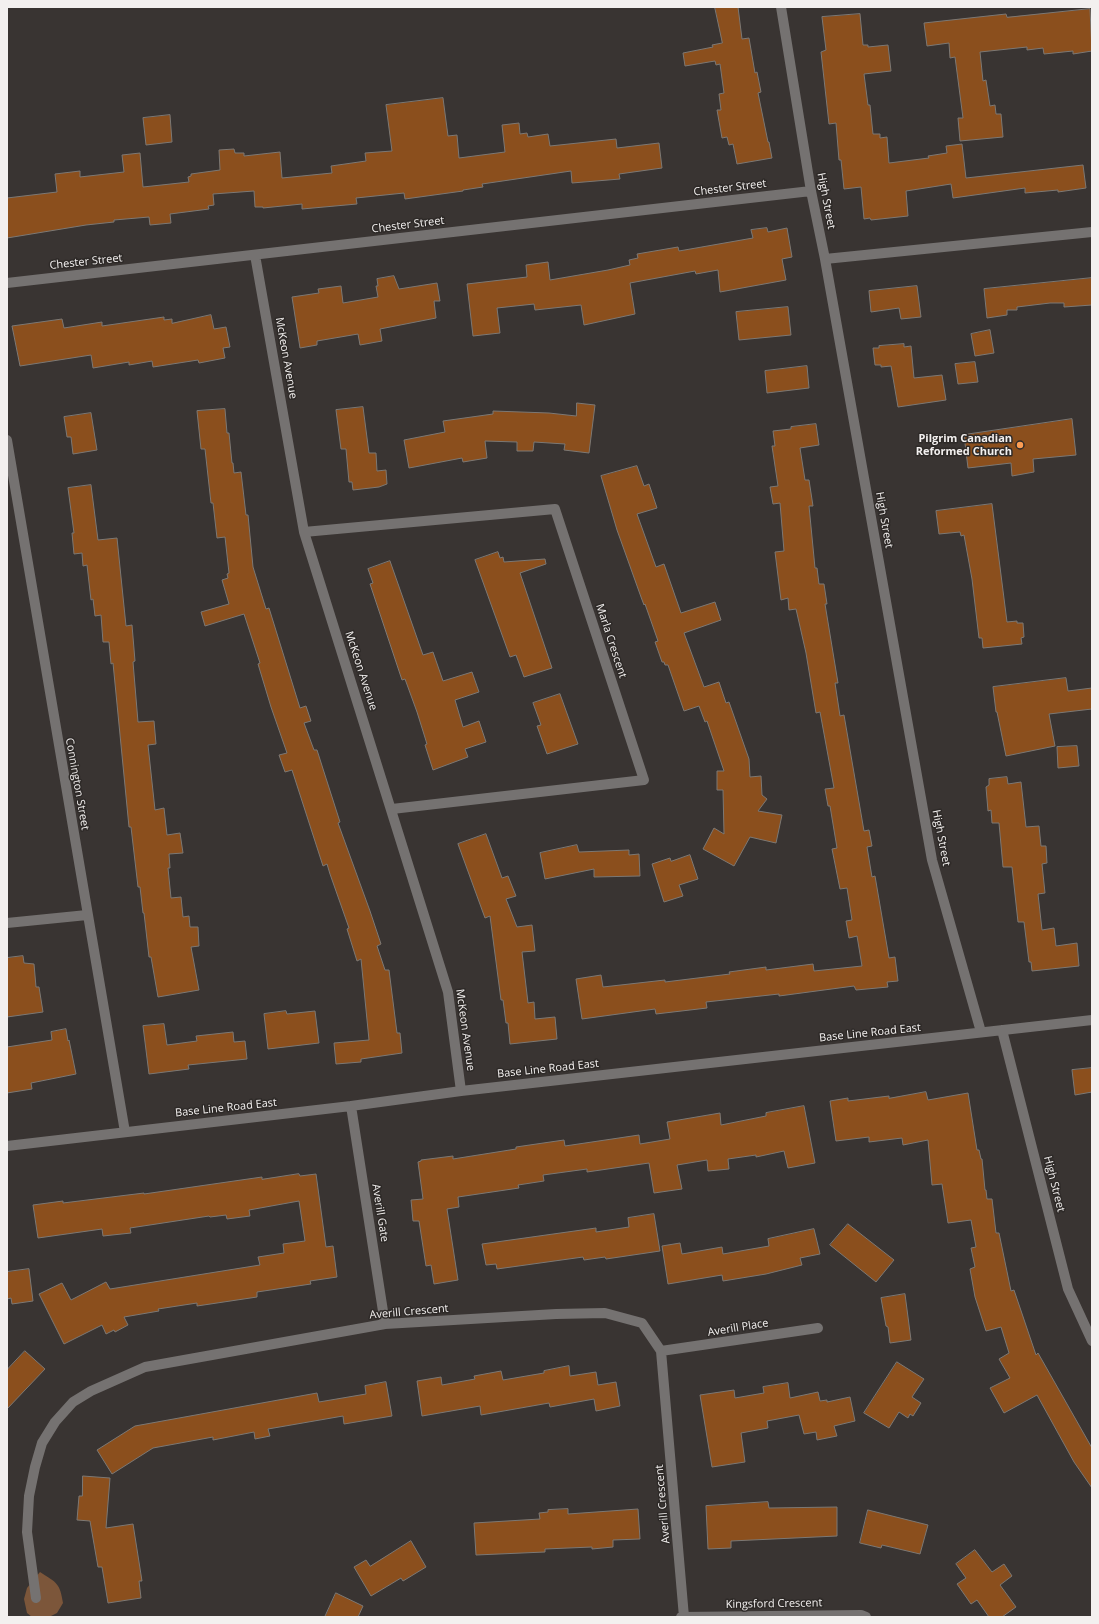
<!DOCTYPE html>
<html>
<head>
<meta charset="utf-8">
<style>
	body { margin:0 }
	#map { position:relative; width:1099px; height:1624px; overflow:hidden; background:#393432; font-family:"Open Sans",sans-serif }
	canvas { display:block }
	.frame { position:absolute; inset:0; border:8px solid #f3f0ef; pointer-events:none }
</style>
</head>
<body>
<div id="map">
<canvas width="1099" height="1624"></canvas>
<div class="frame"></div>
</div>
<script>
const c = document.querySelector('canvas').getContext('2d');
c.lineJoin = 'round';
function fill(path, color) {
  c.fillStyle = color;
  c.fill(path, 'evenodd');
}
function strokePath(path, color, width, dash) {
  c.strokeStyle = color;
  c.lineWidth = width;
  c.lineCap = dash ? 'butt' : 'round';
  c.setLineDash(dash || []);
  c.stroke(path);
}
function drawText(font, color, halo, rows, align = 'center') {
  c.font = font + ' "Open Sans",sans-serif';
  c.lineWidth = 3;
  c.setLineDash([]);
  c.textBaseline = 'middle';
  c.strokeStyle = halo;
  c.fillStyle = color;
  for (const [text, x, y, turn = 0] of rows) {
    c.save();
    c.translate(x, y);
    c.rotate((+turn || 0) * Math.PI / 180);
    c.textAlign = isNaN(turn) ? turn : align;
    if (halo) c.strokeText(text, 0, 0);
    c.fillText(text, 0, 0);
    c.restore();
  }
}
fill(new Path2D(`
	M40,1572C57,1583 60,1583 63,1603L57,1613L49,1617H32L27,1613L24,1599L27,1588Z`), '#7c563a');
const building = new Path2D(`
	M715,7H738L742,39L749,38L755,73L757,72L761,92L758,93L768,142H769L772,158L737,164L733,144L729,145L727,137L722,138L717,110H721L719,94L724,93L720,64L716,65L715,61L685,66L683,53L713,47L712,45L722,43Z
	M1090,9L1092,51L1073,54V51L1044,54L1043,48L1027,50V47L980,52L983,81L986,80L990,106L995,105L996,114H1001L1003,137L960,141L958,118H963L955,57L950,58L949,43L927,46L924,23L1006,14L1007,17Z
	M860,14L863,45H868V47L888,45L891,71L864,74L868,105H870L873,134H880V138L887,137L889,163L929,158L928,156L947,153L946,146L962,144L966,178L1083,165L1086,188L1058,192V190L1025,193V188L953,198L951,184L906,191L908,216L871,220L870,218L864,219L861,187L844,189L841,160H839L836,123L829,124L821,52L826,50L822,17Z
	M443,98L448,136L457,135L459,158L505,152L502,125L519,123L520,134L527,133L528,137L548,134L550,146L616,139L617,148L659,143L662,168L619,174L620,179L572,183L571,171L482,184L483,187L463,190V191L405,199L404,193L356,198L357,204L302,209V204L263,208V207H255L254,191L213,194L214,205L208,206L209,209L170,214L171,223L150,225L149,217L114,220V222L86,225L7,238V198L57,192L55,174L80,171V177L124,172L122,155L140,153L143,187L189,182L188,177L191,176V174L220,170L219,150L234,149L235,153H244V156L280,152L282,178L332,173L331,166L366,161L365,153L392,151L386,105Z
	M170,115L172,142L146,145L143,118Z
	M767,228L768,232L787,228L792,257L782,259L786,280L720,292L718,270L696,274L695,271L630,283L635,314L584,325L581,305L535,310L534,304L497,308L500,333L473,336L467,284L527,277L526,265L548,262L550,280L608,270L630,265L629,260L638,258L637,254L678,247L679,251L753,238L751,230Z
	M394,276L399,289L437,283L440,301H434L436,318L380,329L382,341L360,345L358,334L317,341V345L300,348L292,297L319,293L318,289L341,286L343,303L378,297L376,286H378L377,279Z
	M1092,278V305L1064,307V303H1050L1017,307V310H1007V315L987,318L984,289Z
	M917,286L921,317L901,319L899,308L871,312L869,291Z
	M788,307L791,335L739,340L736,312Z
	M211,315L214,329L226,327L230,347L223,348L225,358L199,363L198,360L153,367L152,361L129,365V362L93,368L91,355L20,366L12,326L62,319L64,328L102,322V326L164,317V320L172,319V323Z
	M990,330L994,353L975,356L971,334Z
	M904,344V347L911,346L914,378L942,375L946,400L898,407L891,366L881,367V365H875L873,348H879V346Z
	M975,362L978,382L958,384L955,364Z
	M807,366L809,388L767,393L765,371Z
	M577,403L595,405L589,453L564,450L565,444L534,442L533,451H517V442L485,441L487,458L463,462L462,458L409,468L404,440L445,432L443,421L493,414V411L549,413L576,416Z
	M363,407L369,453H376L377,471L386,470L387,484L379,487L353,490L352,482H349L346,449H341L336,410Z
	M225,409L227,433H229L232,463H233L234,473L241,472L246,515H248L253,567L266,609L269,608L300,708L306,706L311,721L304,723L314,750H317L324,772L340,822L338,823L370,911L381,944L377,946L385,970H389L397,1033H400L402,1053L361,1059V1062L336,1064L334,1043L369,1040L361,959L357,961L347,929L349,928L330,874L327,864L323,866L292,770L285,772L279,755L287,753L271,707L258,664L260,663L244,614L205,626L201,612L229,604L222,580L228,578L227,574L229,573L225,537L217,538L213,503H211L205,449H201L197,411Z
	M91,413L97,450L73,454L71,437H67L64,417Z
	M1072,419L1076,455L1033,459L1034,472L1012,476L1011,463L968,468L964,435Z
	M816,424L819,445L800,448L805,480H809L813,506H809L815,568H817L819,584H824L827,604H825L838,683H835L840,716L844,715L864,831L869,830L872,846L867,847L872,877L875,876L889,958L895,957L898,981L887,982L888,987L856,990L854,986L779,996V994L706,1002L707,1008L656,1014L655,1009L582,1019L576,979L601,975L603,987L665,980V982L730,974L729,972L766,967V970L813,964L814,971L862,966L857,936L849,938L846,921L852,920L847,888L840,889L832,849L837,848L830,806H828L825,789L834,788L820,712L816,713L806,653L796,609L789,610L788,598L781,600L775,552L784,551L780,503L773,504L770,487L778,486L772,446H775L773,431L791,429V427Z
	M637,466L644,486L649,484L657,508L637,514L656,567L664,564L681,613L715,602L721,620L684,633L704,687L719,682L726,703L729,702L749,759L750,777L761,776L762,795L767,799L758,811L782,815L776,843L750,837L734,866L703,849L714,828L724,834L723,790H717V771H724L707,721L705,722L699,706L684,711L668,665H665L664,662H662L655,642L658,641L645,604L644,605L641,597L617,530L601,476Z
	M91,485L98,540L117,538L126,626L132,625L135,661L133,662L138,722L154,721L156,744L148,745L155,810L164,808L167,835L180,833L183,853L169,854L170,868H168L171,898L181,897L183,917L189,916L190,927H198L199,946L191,947L199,990L158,997L151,957H149L144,913H143L140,887H138L131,827H129L113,663L111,664L109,642H103L101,615L95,616L93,599L91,600L87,565L83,566L82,553L74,554L72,533H74L68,488Z
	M992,504L1007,622L1017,621V623H1023L1024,637L1021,638L1022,644L983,648L982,638H979L972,579L964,535L961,536L960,532L939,534L936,511Z
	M498,552L500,558L503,557L504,562L545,559L546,564L520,573L552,668L524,677L516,655L510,657L475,560Z
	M390,561L423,655L433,652L443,681L472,672L479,692L455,700L463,727L479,721L486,742L465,749L468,757L433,770L425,745L427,744L417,712L405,679L402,680L370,584L373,583L368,569Z
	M1066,678L1068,691L1092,688V709L1049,714L1055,746L1006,756L997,712H996L993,687Z
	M560,694L578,744L547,754L537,726L541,725L533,703Z
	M1077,746L1079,766L1058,768L1057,747Z
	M1007,777L1008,784L1021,782L1026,827L1039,826L1041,846H1046L1047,863L1042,864L1045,893L1038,894L1042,930L1054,928L1056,946L1077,943L1079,966L1032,971L1031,962H1029L1024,922H1018L1012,867H1003L999,823H992L991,810L988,811L986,787L989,785V779Z
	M486,834L502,878L508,876L516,896L506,899L517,927L532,925L535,951L522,952L528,1003L534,1002L535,1019L555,1017L557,1039L510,1044L508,1023H506L503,1000H501L490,916L485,918L458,844Z
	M577,845L579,852L629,850V855L639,854L640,876L594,877V869L545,879L540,853Z
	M690,855L698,879L679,885L683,896L664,902L652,864L670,858L671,861Z
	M23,956L24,963L34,964L36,987H39L43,1012L7,1017V958Z
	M286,1011L287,1014L315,1011L319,1043L268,1049L264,1014Z
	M164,1024L167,1045L197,1041L196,1036L233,1032L234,1042L245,1041L247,1059L188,1065L189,1069L149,1074L143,1026Z
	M66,1029L68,1041L69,1040L76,1074L31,1083L32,1089L7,1093V1047L52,1040L51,1032Z
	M1092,1068V1092L1075,1095L1072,1070Z
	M926,1092L928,1100L968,1093L977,1150H979L981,1159H982L985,1190H986L987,1199H992L996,1233H999L1011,1291L1014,1290L1036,1355L1038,1353L1092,1448V1488L1074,1462L1037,1395L1004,1413L990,1388L1010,1378L999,1359L1009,1353L1001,1327L986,1331L975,1297L970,1269L975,1267L971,1248L976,1247L971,1220L948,1223L942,1184L932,1185L928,1140L903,1145L902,1138L869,1142V1137L836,1141L830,1101L848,1098V1101L889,1096V1098Z
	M804,1106L815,1163L788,1168L784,1151L756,1157V1155L728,1159L729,1169L708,1171L707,1160L677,1165L682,1189L654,1193L649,1163L587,1172V1169L543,1175L544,1181L518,1185L519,1188L458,1197L459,1207L447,1209L458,1280L434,1284L431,1265L426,1266L419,1221H413L411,1200L423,1199L418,1162L421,1161V1160L453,1156V1159L516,1149V1147L564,1140L565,1146L639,1135L640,1144L670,1139L667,1122L720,1113L721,1125L766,1116V1113Z
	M299,1174L300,1176L316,1174L326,1247L333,1246L337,1277L310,1281L311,1284L257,1292V1297L197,1306V1303L158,1309L159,1311L124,1317L128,1325L115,1332L114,1330L106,1334L102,1325L64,1344L39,1294L62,1283L71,1300L106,1282L110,1289L260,1265L258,1257L284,1253L283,1244L305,1241L299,1201L249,1210L250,1216L227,1219L226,1215L210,1217L209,1216L130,1228L131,1233L103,1236L102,1229L38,1238L33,1205L63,1201V1203L144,1193V1194L262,1177V1179Z
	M654,1214L660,1251L606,1259L605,1257L584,1260L583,1257L497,1269L496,1264L486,1265L482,1244L596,1228V1232L629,1227L628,1218Z
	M848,1224L894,1260L876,1282L830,1245Z
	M814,1229L820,1254L800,1258L802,1265L766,1274L723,1281L722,1275L668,1284L662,1246L680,1243L682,1254L722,1247L723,1254L769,1246L768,1239Z
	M29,1269L33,1301L12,1304L11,1298L7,1299V1272Z
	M905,1294L911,1340L890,1343L888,1327L886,1326L881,1298Z
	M25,1351L45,1369L7,1409V1370Z
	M897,1362L924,1379L912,1397L921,1403L913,1416L910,1414L908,1418L899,1412L889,1428L864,1413Z
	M569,1366L570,1376L596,1372L598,1385L616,1382L620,1406L596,1411L594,1399L550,1407L549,1403L481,1415L480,1406L422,1416L417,1381L441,1377L442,1385L475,1379L474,1376L501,1371L503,1380L544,1373V1371Z
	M386,1382L392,1416L344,1424L343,1416L268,1429L270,1436L255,1439L254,1432L213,1440V1437L153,1448L112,1474L97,1450L135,1426L317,1393L319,1402L366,1394L365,1386Z
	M788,1383L790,1398L818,1392L820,1401L827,1400V1402L850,1397L855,1421L834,1426L837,1436L817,1440L816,1432L804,1434L799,1415L767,1421L768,1428L741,1433L745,1462L712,1467L700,1395L734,1390L735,1398L764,1393L763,1387Z
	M83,1476L110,1478L106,1528L133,1524L142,1581H139L141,1598L108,1603L102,1567H98L90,1521L77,1520L79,1496H82Z
	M768,1502L769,1508L837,1507V1536L731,1541V1548L708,1549L706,1506Z
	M568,1509V1514L638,1509L640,1539L613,1540V1547L592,1549V1547L545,1549V1552L476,1555L474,1523L540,1519L539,1513L548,1512V1510Z
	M868,1510L928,1525L920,1554L882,1545L881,1548L860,1543Z
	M411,1541L426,1567L403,1581L401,1578L371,1596L354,1567L366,1560L370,1566Z
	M975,1550L992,1572L1004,1564L1012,1576L1000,1585L1016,1607L1002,1617H989L977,1600L971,1604L957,1584L966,1578L956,1564Z
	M336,1593L363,1606L358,1617H325Z`);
fill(building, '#8b4f1d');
strokePath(building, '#7c7874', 1);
strokePath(new Path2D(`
	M781,7L811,191L825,259L932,860L981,1032
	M255,255L304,532L448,992L461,1091
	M825,259L1092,232
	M7,283L811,191
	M7,440L125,1132
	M304,532L555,509L644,780L392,809
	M7,923L87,915
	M1002,1030L1068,1289L1092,1341
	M351,1106L385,1324
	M7,1146L351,1106L461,1091L1092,1020
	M661,1351L818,1328
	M36,1598L27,1532L29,1496L35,1467L42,1443L55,1422L73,1402L91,1391L145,1367L385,1324L556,1314L605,1313L642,1323L661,1351L684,1617
	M681,1617L861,1615L866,1617`), '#757271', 10);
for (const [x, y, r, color] of [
	[1020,445,4,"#fc9d53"]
]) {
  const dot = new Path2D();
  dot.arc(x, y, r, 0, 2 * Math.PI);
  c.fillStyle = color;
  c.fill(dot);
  strokePath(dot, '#2e2a28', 1.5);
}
drawText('11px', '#f3f0ef', '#2e2a28', [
	["Chester Street",730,188,-7],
	["High Street",826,201,79],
	["Chester Street",408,225,-7],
	["Chester Street",86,262,-6],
	["McKeon Avenue",286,358,80],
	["High Street",884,520,80],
	["Marla Crescent",611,641,72],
	["McKeon Avenue",361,671,72],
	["Connington Street",77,784,80],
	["High Street",941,838,79],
	["McKeon Avenue",465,1030,82],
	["Base Line Road East",870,1033,-6],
	["Base Line Road East",548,1069,-6],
	["Base Line Road East",226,1108,-6],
	["High Street",1054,1184,76],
	["Averill Gate",380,1213,81],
	["Averill Crescent",409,1312,-5],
	["Averill Place",738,1328,-9],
	["Averill Crescent",663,1504,-95],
	["Kingsford Crescent",774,1604,-1]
]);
drawText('bold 11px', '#f3f0ef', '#2e2a28', [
	["Pilgrim Canadian",1012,439],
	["Reformed Church",1012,452]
], 'right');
</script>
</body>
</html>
